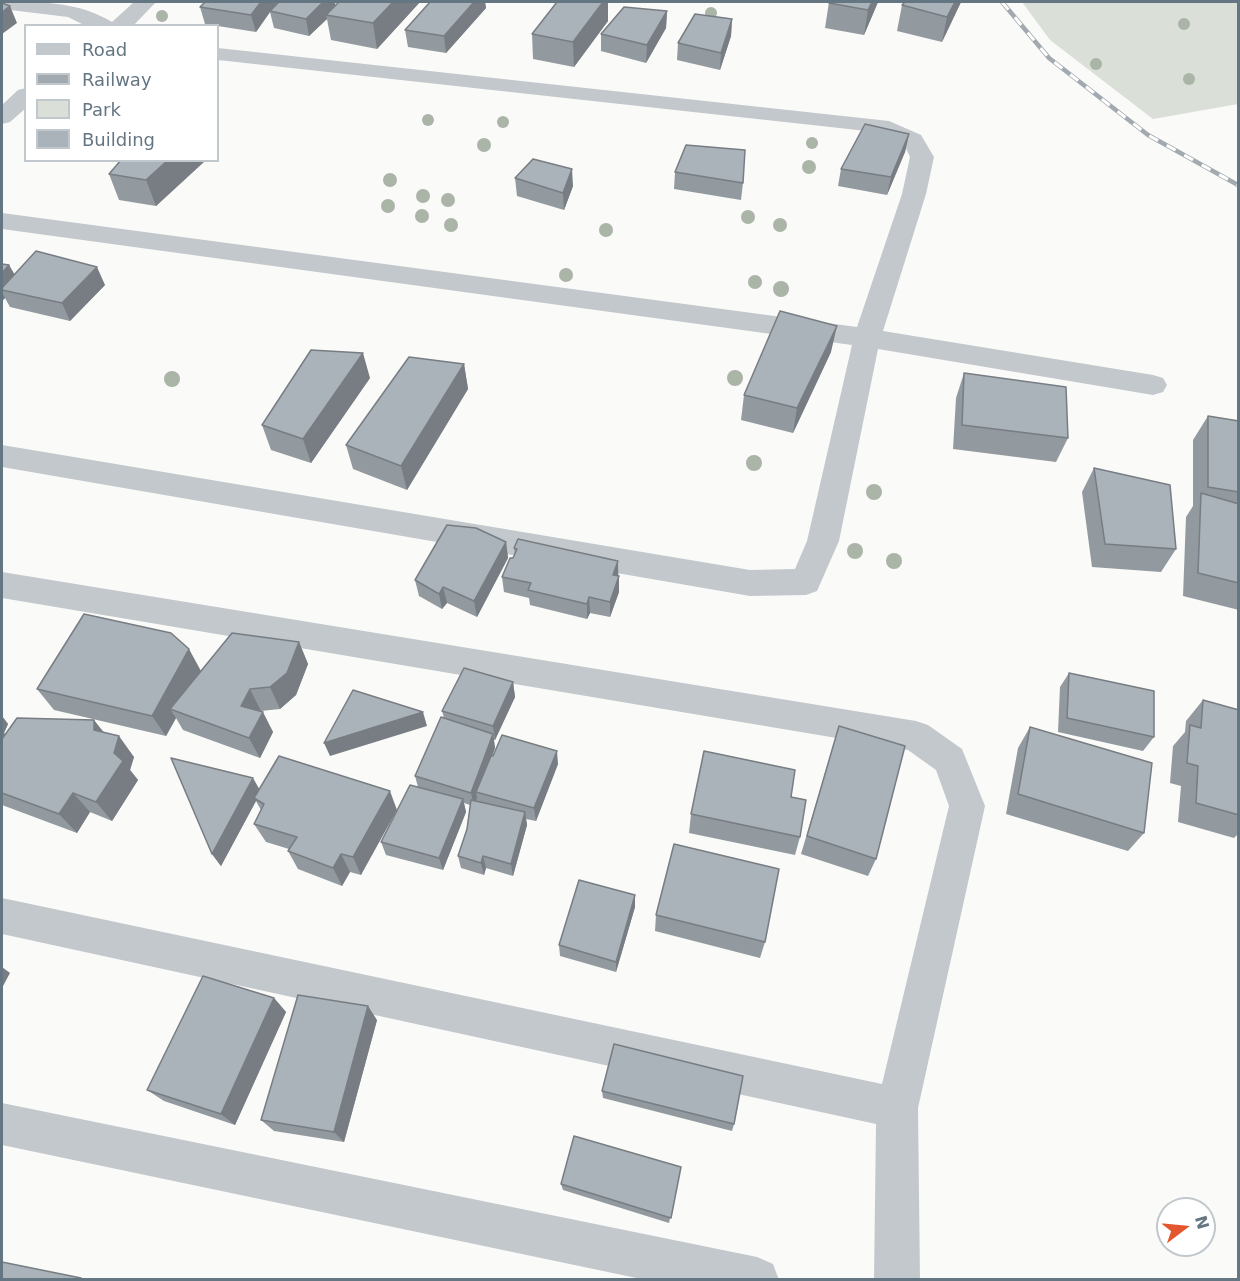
<!DOCTYPE html>
<html>
<head>
<meta charset="utf-8">
<style>
	body { margin:0 }
	#map { position:relative; width:1240px; height:1281px; overflow:hidden; background:#fafaf8; font-family:"DejaVu Sans",sans-serif }
	canvas { display:block }
	.frame { position:absolute; inset:0; border:3px solid #657683; pointer-events:none }
	.legend { position:absolute; left:24px; top:24px; width:195px; height:138px; box-sizing:border-box; background:#fff; border:2px solid #c1c8cd; margin:0; padding:8px 10px; list-style:none; font-size:18px; color:#657683 }
	.legend li { display:flex; align-items:center; gap:12px; height:30px }
	.legend b { width:30px; border:2px solid #c1c8cd }
	.north { position:absolute; left:1156px; top:1197px; width:60px; height:60px; box-sizing:border-box; background:#fff; border:2px solid #c1c8cd; border-radius:50%; rotate:74deg; font-size:16px; font-weight:700; line-height:24px; text-align:center; color:#657683 }
	.north::after { content:''; display:block; margin:auto; width:21px; height:27px; background:#e4572e; clip-path:polygon(50% 0,100% 100%,50% 72%,0 100%) }
</style>
</head>
<body>
<div id="map">
<canvas width="1240" height="1281"></canvas>
<div class="frame"></div>
<ul class="legend">
<li><b style="height:8px;background:#c3c8cc"></b>Road</li>
<li><b style="height:8px;background:#a2aab0"></b>Railway</li>
<li><b style="height:16px;background:#dadfd7"></b>Park</li>
<li><b style="height:16px;background:#aab3b9"></b>Building</li>
</ul>
<div class="north">N</div>
</div>
<script>
const c = document.querySelector('canvas').getContext('2d');
c.lineJoin = 'round';
function fill(path, color) {
  c.fillStyle = color;
  c.fill(path, 'evenodd');
}
function strokePath(path, color, width, dash) {
  c.strokeStyle = color;
  c.lineWidth = width;
  c.lineCap = dash ? 'butt' : 'round';
  c.setLineDash(dash || []);
  c.stroke(path);
}
fill(new Path2D(`
	M1022,2H1238V104L1153,119L1050,40Z`), '#dadfd7');
fill(new Path2D(`
	M2,2C41,2 77,1 112,22L134,2H156L133,26H86L68,17L2,9Z
	M218,48L889,121L921,135L934,157L926,194L883,331L1153,375L1163,378L1167,385L1163,392L1153,395L878,349L839,541L817,591L806,595L750,596L2,467V445L750,570L795,569L807,541L852,345L2,229V213L857,327L902,194L910,157L904,144L876,132L218,60Z
	M26,88V108L10,122L2,124V105L18,90Z
	M2,572L916,721L928,725L962,749L985,806L918,1108L920,1280H874L876,1124L2,934V898L882,1084L949,806L936,770L908,750L2,598Z
	M2,1103L757,1257L773,1264L779,1280H646L2,1145Z`), '#c3c8cc');
const rail = new Path2D(`
	M1002,2L1049,58L1148,135L1238,185`);
strokePath(rail, '#a2aab0', 4.5);
strokePath(rail, '#fff', 3, [10]);
c.fillStyle = '#aab4a7';
for (const [x, y, r] of [
	[711,13,6],
	[162,16,6],
	[1184,24,6],
	[1096,64,6],
	[1189,79,6],
	[428,120,6],
	[503,122,6],
	[812,143,6],
	[484,145,7],
	[809,167,7],
	[390,180,7],
	[423,196,7],
	[448,200,7],
	[388,206,7],
	[422,216,7],
	[748,217,7],
	[451,225,7],
	[780,225,7],
	[606,230,7],
	[566,275,7],
	[755,282,7],
	[781,289,8],
	[735,378,8],
	[172,379,8],
	[754,463,8],
	[874,492,8],
	[855,551,8],
	[894,561,8]
]) {
  c.beginPath();
  c.arc(x, y, r, 0, 2 * Math.PI);
  c.fill();
}
fill(new Path2D(`
	M205,2H278L274,6L279,2H335V5L339,2H420L377,49L331,40L327,19L309,36L274,28L270,12L256,32L205,24L200,7Z
	M430,2H485L486,8L446,53L408,47L405,30Z
	M829,2H878L864,35L825,28Z
	M905,2H961L942,42L897,31L902,5Z
	M667,11L666,28L646,63L601,51V34Z
	M732,19L731,36L720,70L677,60L678,43Z
	M608,21L574,67L533,59L532,34Z
	M909,134L905,152L887,195L838,186L841,169Z
	M121,160H206L156,206L119,200L109,174Z
	M675,172L743,183L741,200L674,189Z
	M515,178L573,186L564,210L517,196Z
	M2,264L9,265L14,274L105,285L70,321L10,307L5,298L2,301Z
	M831,352L793,433L741,420L744,395Z
	M464,364L468,389L407,490L353,469L346,445Z
	M964,373L1068,438L1056,462L953,449L956,398Z
	M370,378L311,463L271,450L262,425Z
	M1208,416L1239,421V610L1183,596L1186,517L1193,506V440Z
	M1094,468L1176,549L1161,572L1092,567L1082,492Z
	M506,542L508,558L477,617L447,603L442,609L419,596L415,580Z
	M514,548L618,561L619,592L610,617L590,613L587,619L530,605L529,598L504,592L502,577L513,558L515,556Z
	M299,642L308,664L296,695L280,709L261,711L273,732L260,758L183,730L176,718L166,736L54,710L37,689L201,671Z
	M1069,673L1154,737L1143,751L1058,732L1060,687Z
	M513,682L515,697L495,740H494L495,748L492,756L558,764L536,821L526,819L527,825L513,876L486,868L484,875L461,868L458,856L467,829L470,805L464,803L466,812L443,870L386,855L381,842L418,787L415,776L444,718L442,711Z
	M1203,700L1239,710V833L1234,838L1178,822L1181,786L1170,783L1173,746L1185,732L1186,721Z
	M2,716L8,724L4,733L5,735L103,732L134,757L130,770L138,780L112,821L90,812L77,833L2,805Z
	M839,726L876,859L868,876L801,854Z
	M1030,727L1144,833L1128,851L1006,814L1018,748Z
	M259,790L390,791L361,875L350,872L342,886L298,869L288,851L289,849L266,842L254,824L261,810L256,801L221,866L212,854Z
	M791,797L800,837L795,855L689,833L691,814Z
	M635,907L616,972L560,956L559,945Z
	M656,915L765,942L760,958L655,931Z
	M274,998L286,1012L235,1125L164,1101L147,1090Z
	M377,1020L344,1142L274,1131L261,1120Z
	M602,1091L734,1124L732,1131L603,1098Z
	M681,1167L669,1223L563,1190L561,1184Z`), '#929a9f');
fill(new Path2D(`
	M261,2H278L271,11H270V12L256,32L251,15Z
	M323,2H335L336,9L326,15L327,19L309,36L306,19Z
	M393,2H420L377,49L373,23Z
	M474,2H485L486,8L446,53L444,36Z
	M603,2H608V21L574,67L573,42Z
	M872,2H878L864,35L868,10Z
	M955,2H961L942,42L947,17Z
	M10,6L17,23L2,34V12Z
	M667,11L666,28L646,63L647,45Z
	M732,19L731,36L720,70L721,53Z
	M909,134L905,152L887,195L891,177Z
	M168,160H206L156,206L146,180Z
	M572,169L573,186L564,210L563,193Z
	M9,265L19,282L2,290V273Z
	M97,267L105,285L70,321L62,303Z
	M2,292L5,298L2,301Z
	M837,326L831,352L793,433L797,408Z
	M363,353L370,378L311,463L303,439Z
	M464,364L468,389L407,490L401,466Z
	M506,542L508,558L477,617L474,601Z
	M618,561V577L613,575Z
	M619,576V592L610,617V602Z
	M443,587L447,603L442,609L439,594Z
	M589,597L590,613L587,619V604Z
	M299,642L308,664L296,695L280,709L270,687Z
	M189,649L201,671L170,709L176,718L166,736L152,716Z
	M513,682L515,697L495,740L493,726Z
	M250,689L261,711L252,727L241,706Z
	M263,712L273,732L260,758L249,738Z
	M423,712L427,726L330,756L324,743Z
	M2,716L8,724L4,733L16,746L2,768Z
	M94,720L110,740L94,730Z
	M493,734L495,748L479,793L476,792L477,798L474,806L471,793Z
	M119,736L134,757L130,770L138,780L112,821L96,802L114,753Z
	M557,751L558,764L536,821L534,808Z
	M253,778L261,792L254,798L256,801L221,866L212,854Z
	M390,791L397,810L361,875L353,857Z
	M73,793L90,812L77,833L59,814Z
	M463,799L466,812L443,870L439,858Z
	M525,812L527,825L513,876L511,864Z
	M341,854L350,872L342,886L333,868Z
	M483,856L486,868L484,875L481,863Z
	M635,895V907L616,972V962Z
	M2,967L10,973L2,988Z
	M274,998L286,1012L235,1125L221,1114Z
	M368,1006L377,1020L344,1142L334,1132Z`), '#777d82');
const building = new Path2D(`
	M205,2H261L251,15L200,7Z
	M279,2H323L306,19L270,11Z
	M339,2H393L373,23L326,15Z
	M430,2H474L444,36L405,30Z
	M557,2H603L573,42L532,34Z
	M829,2H872L868,10L829,3Z
	M905,2H955L947,17L902,5Z
	M2,3L10,6L2,12Z
	M624,7L667,11L647,45L601,34Z
	M695,14L732,19L721,53L678,43Z
	M865,124L909,134L891,177L841,169Z
	M686,145L745,150L743,183L675,172Z
	M533,159L572,169L563,193L515,178Z
	M121,160H168L146,180L109,174Z
	M36,251L97,267L62,303L2,290V288Z
	M2,264L9,265L2,273Z
	M780,311L837,326L797,408L744,395Z
	M311,350L363,353L303,439L262,425Z
	M409,357L464,364L401,466L346,445Z
	M964,373L1066,387L1068,438L962,425Z
	M1208,416L1239,421V492L1208,487Z
	M1094,468L1170,485L1176,549L1105,544Z
	M1201,493L1239,504V583L1198,573Z
	M447,525L476,528L506,542L474,601L443,587L439,594L415,580Z
	M518,539L618,561L613,575L619,576L610,602L589,597L587,604L528,590L531,583L502,577L510,558H513L517,549L514,548Z
	M84,614L171,633L189,649L152,716L37,689Z
	M232,633L299,642L287,673L270,687L250,689L241,706L263,712L249,738L170,709Z
	M464,668L513,682L493,726L442,711Z
	M1069,673L1154,691V737L1067,718Z
	M353,690L423,712L324,743Z
	M1203,700L1239,710V815L1196,803L1198,766L1187,763L1190,725L1201,728Z
	M441,717L493,734L471,793L415,776Z
	M17,718L94,720V730L119,736L114,753L123,761L96,802L73,793L59,814L2,793V739Z
	M839,726L905,746L876,859L807,836Z
	M1030,727L1152,763L1144,833L1018,794Z
	M502,735L557,751L534,808L476,792L491,756H493Z
	M704,751L795,770L791,797L806,800L800,837L691,814Z
	M279,756L390,791L353,857L341,854L333,868L288,851L297,837L254,824L264,804L254,798Z
	M171,758L253,778L212,854Z
	M410,785L463,799L439,858L381,842Z
	M471,800L525,812L511,864L483,856L481,863L458,856L467,829Z
	M674,844L779,869L765,942L656,915Z
	M579,880L635,895L616,962L559,945Z
	M203,976L274,998L221,1114L147,1090Z
	M298,995L368,1006L334,1132L261,1120Z
	M614,1044L743,1076L734,1124L602,1091Z
	M574,1136L681,1167L671,1218L561,1184Z
	M2,1262L81,1278V1280H2Z`);
fill(building, '#aab3b9');
strokePath(building, '#777d82', 1.5);
</script>
</body>
</html>
